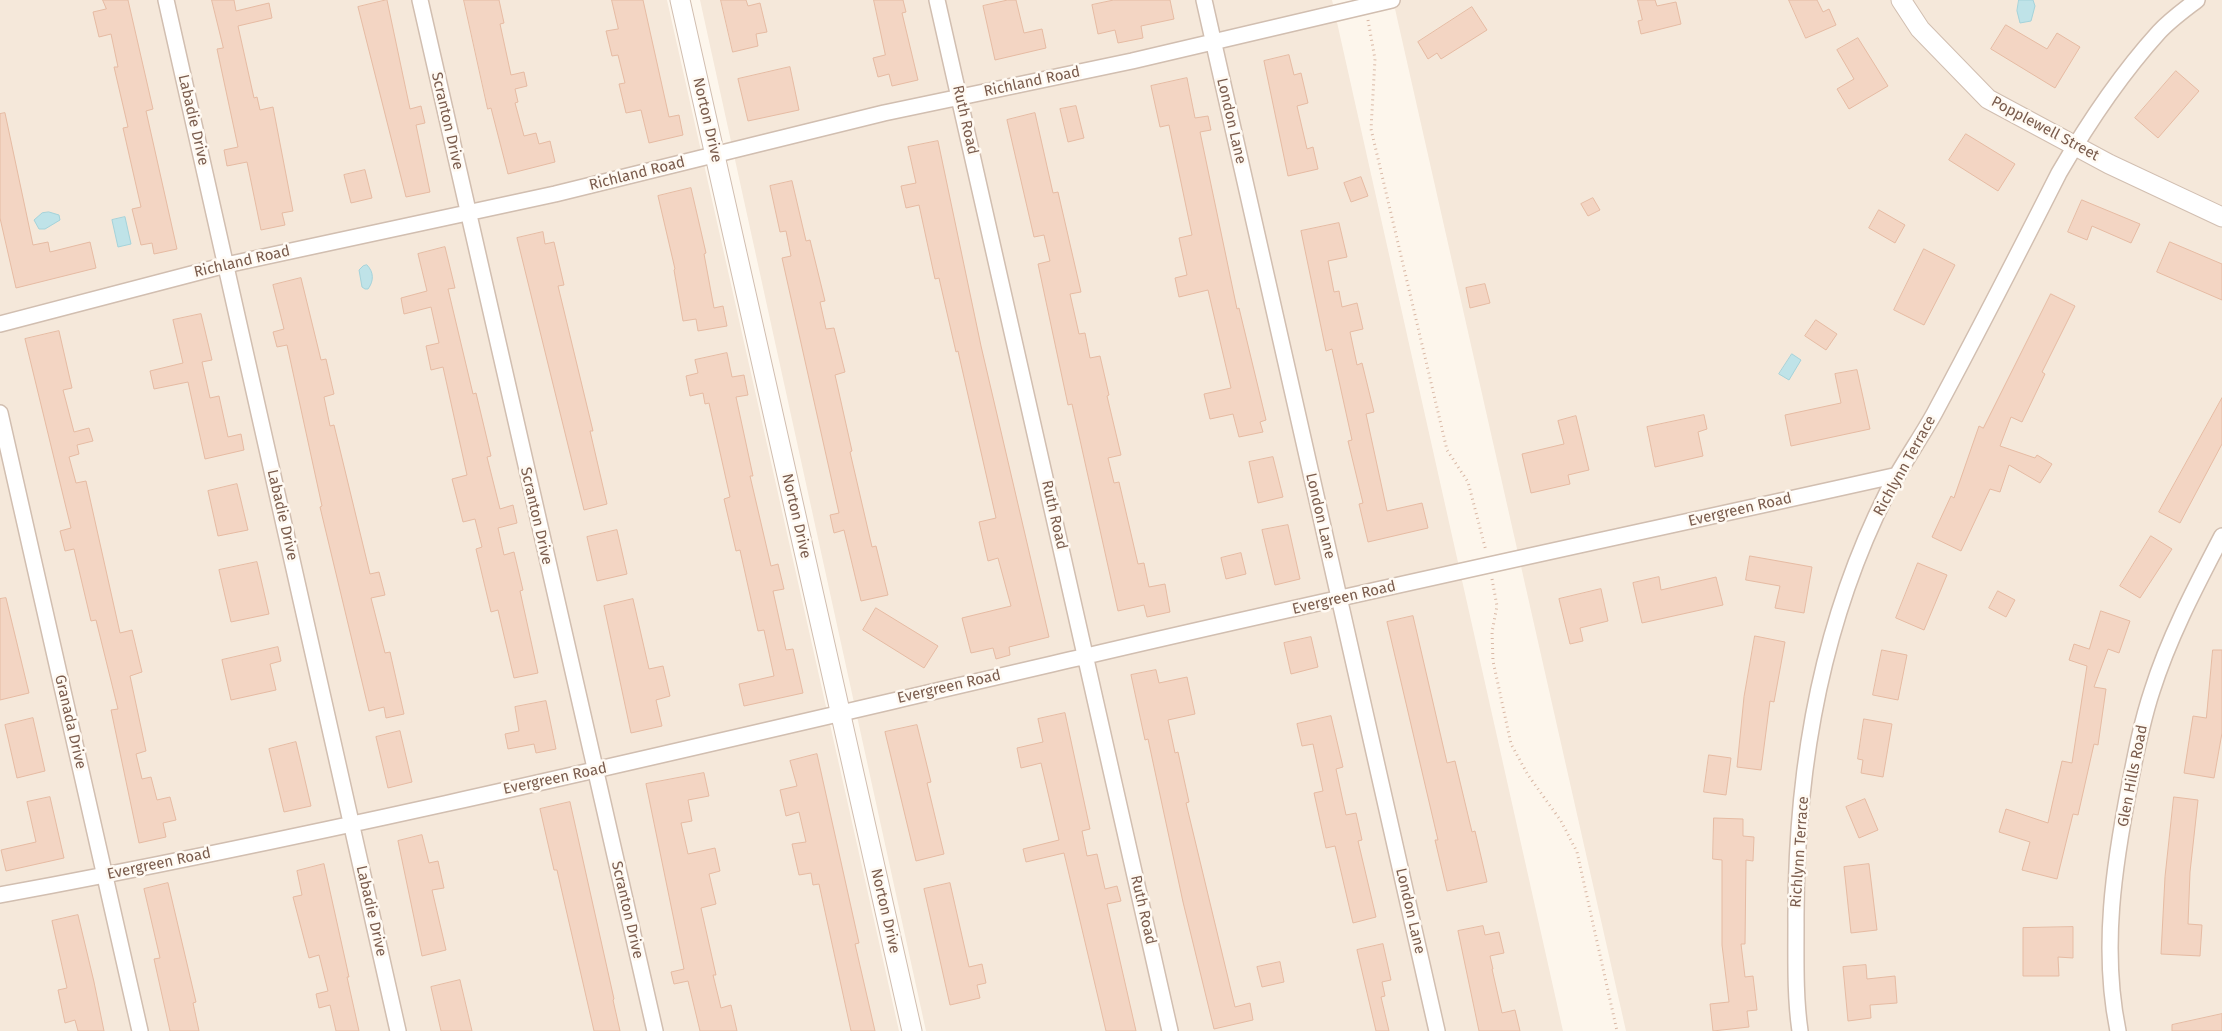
<!DOCTYPE html>
<html>
<head>
<meta charset="utf-8">
<style>
	body { margin:0 }
	canvas { display:block; background:#fdf6ec }
</style>
</head>
<body>
<canvas width="2222" height="1031"></canvas>
<script>
const c = document.querySelector('canvas').getContext('2d');
c.lineJoin = 'round';
function fill(path, color) {
  c.fillStyle = color;
  c.fill(path, 'evenodd');
}
function strokePath(path, color, width, dash) {
  c.strokeStyle = color;
  c.lineWidth = width;
  c.lineCap = dash ? 'butt' : 'round';
  c.setLineDash(dash || []);
  c.stroke(path);
}
function drawText(font, color, halo, rows, align = 'center') {
  c.font = font + ' "Fira Sans",sans-serif';
  c.lineWidth = 5;
  c.setLineDash([]);
  c.textBaseline = 'middle';
  c.strokeStyle = halo;
  c.fillStyle = color;
  for (const [text, x, y, turn = 0] of rows) {
    c.save();
    c.translate(x, y);
    c.rotate((+turn || 0) * Math.PI / 180);
    c.textAlign = isNaN(turn) ? turn : align;
    if (halo) c.strokeText(text, 0, 0);
    c.fillText(text, 0, 0);
    c.restore();
  }
}
fill(new Path2D(`
	M0,0H667L899,1031H0Z
	M700,0H1332L1563,1031H926Z
	M1393,0H2222V1031H1626Z`), '#f5e8da');
const water = new Path2D(`
	M2019,0H2033L2035,6L2031,21L2020,23L2017,11Z
	M49,212L59,215L60,220L45,229H39L34,220L42,213Z
	M125,217L131,244L118,247L112,220Z
	M367,265C374,272 374,281 368,289H365L362,287L359,270L363,266Z
	M1792,354L1801,360L1789,380L1779,374Z`);
fill(water, '#bfe3e8');
strokePath(water, '#a5d3da', 1);
const building = new Path2D(`
	M103,0H128L153,109L146,111L177,249L154,254L152,243L141,245L132,209L141,207L123,128L128,127L114,67H118L111,34L99,37L93,12L106,9Z
	M212,0H234L236,11L269,3L272,18L238,26L254,98L257,97L260,110L273,107L293,211L282,213L285,225L261,230L247,162L227,166L224,150L238,147L217,49L223,48Z
	M387,0L410,109L421,106L425,123L416,125L430,192L406,197L358,7Z
	M464,0H499L504,23L500,24L511,75L524,72L527,86L515,89L518,102L515,103L524,136L536,133L539,144L550,141L555,162L508,174L491,108L488,109Z
	M612,0H643L669,117L679,115L683,135L649,143L641,110L626,113L619,84L625,83L618,55L612,56L606,31L618,29Z
	M721,0H746L748,6L760,3L767,32L756,34L758,46L733,52Z
	M874,0H903L906,12L902,13L918,80L892,86L889,74L878,77L873,58L885,55Z
	M1008,0H1016L1024,33L1042,29L1046,48L995,60L983,6Z
	M1114,0H1170L1174,19L1141,26L1143,38L1118,43L1115,30L1098,34L1092,5Z
	M1638,0H1655L1657,6L1676,2L1681,24L1641,34L1638,21L1642,20Z
	M1789,0H1817L1823,12L1829,9L1836,25L1806,38Z
	M1472,7L1487,30L1441,59L1437,53L1428,59L1418,42Z
	M2006,25L2047,49L2057,33L2080,47L2055,88L1991,49Z
	M1858,38L1888,86L1849,109L1837,89L1854,79L1837,50Z
	M1289,55L1294,75L1301,73L1308,103L1297,106L1307,149L1313,147L1318,169L1288,176L1264,61Z
	M790,67L799,110L748,121L738,79Z
	M2176,71L2199,91L2158,138L2135,118Z
	M1187,78L1195,118L1208,116L1211,130L1200,132L1237,309L1239,308L1266,420L1260,422L1263,432L1239,437L1233,414L1210,419L1204,394L1231,388L1208,290L1179,297L1175,278L1187,275L1179,238L1192,235L1169,125L1160,127L1151,86Z
	M1076,106L1084,138L1068,142L1060,109Z
	M5,113L33,245L48,242L50,252L90,242L96,268L16,288L0,218V114Z
	M1035,113L1053,193L1058,192L1081,292L1070,294L1079,334L1085,333L1090,358L1100,356L1109,395L1107,396L1121,455L1108,458L1114,483L1119,482L1138,564L1144,563L1149,587L1165,584L1170,612L1147,617L1144,605L1118,611L1072,404L1068,405L1038,264L1050,261L1044,235L1034,237L1007,120Z
	M1966,134L2015,164L1998,191L1949,160Z
	M938,141L981,346L1049,637L1009,647L1010,655L996,659L993,648L971,653L962,618L1011,606L998,558L988,561L979,522L996,518L958,351L956,352L939,278L935,279L919,205L906,208L901,186L916,183L908,147Z
	M365,170L372,198L351,203L344,175Z
	M1361,177L1368,196L1351,202L1344,183Z
	M792,181L806,241L810,240L825,301L820,302L826,329L834,328L845,372L835,375L852,451L850,452L872,547L876,546L888,595L861,601L844,530L834,533L830,515L839,513L782,258L791,256L786,231L780,232L770,186Z
	M691,188L706,253L704,254L714,308L723,306L727,326L698,331L696,319L683,321L674,270L675,269L658,196Z
	M1593,198L1600,210L1588,216L1581,204Z
	M2082,200L2140,224L2131,243L2092,226L2087,240L2068,232Z
	M1879,210L1905,225L1895,243L1869,228Z
	M1339,223L1347,257L1328,261L1334,292L1339,291L1342,307L1357,303L1363,329L1350,332L1357,365L1362,363L1374,412L1366,414L1387,511L1422,503L1428,528L1368,542L1359,504L1363,503L1348,441L1352,440L1332,349L1326,351L1301,231Z
	M543,232L545,244L554,242L564,285L558,286L593,431H590L607,504L584,510L517,238Z
	M2170,242L2222,264V300L2157,272Z
	M445,247L455,288L448,289L473,394L476,393L491,456L487,457L500,509L513,505L517,523L498,528L504,555L514,552L523,590L520,591L538,673L514,678L498,610L491,612L476,549L482,547L475,519L463,522L452,479L467,475L443,367L431,370L426,346L439,343L431,307L404,314L401,298L427,291L418,254Z
	M1924,249L1955,265L1924,325L1894,310Z
	M301,278L321,360L326,359L334,394L324,397L330,426L334,425L370,574L379,572L385,595L371,598L385,653L390,652L404,714L386,718L384,707L369,711L320,507L322,506L287,345L277,347L273,332L284,329L273,285Z
	M1485,284L1490,303L1470,308L1466,288Z
	M2051,294L2075,306L2042,372L2045,374L2022,422L2011,417L2000,446L2035,458L2037,455L2052,464L2040,483L2009,465L2000,492L1990,489L1961,551L1932,537L1951,496L1954,498L1979,426L1983,428Z
	M201,314L212,360L202,362L210,398L219,396L228,437L241,434L244,450L205,459L188,382L154,389L150,371L183,363L173,320Z
	M1816,320L1837,334L1826,350L1805,336Z
	M59,331L72,388L63,390L74,432L89,428L93,441L77,445L79,454L69,457L76,483L86,481L120,633L132,630L142,672L130,676L146,751L136,754L142,779L151,777L157,800L170,797L176,820L163,823L166,837L139,843L111,710L118,709L96,620L91,621L74,549L65,551L60,531L71,528L25,339Z
	M727,353L732,377L744,375L748,395L736,397L753,476H750L771,566L778,564L784,589L773,591L786,650L793,649L803,693L744,706L739,684L774,676L764,630L758,631L740,550L736,551L724,499L730,497L709,403L705,404L703,393L690,396L686,376L698,373L695,360Z
	M1857,370L1870,429L1791,446L1785,415L1841,403L1835,374Z
	M2222,398V444L2180,523L2159,512Z
	M1704,415L1707,429L1698,432L1703,456L1655,467L1647,427Z
	M1576,416L1589,470L1568,475L1570,484L1531,493L1522,454L1564,444L1558,421Z
	M1273,457L1283,497L1258,503L1249,462Z
	M237,484L248,530L218,536L208,491Z
	M1288,525L1300,579L1275,585L1262,530Z
	M617,530L627,574L597,581L587,537Z
	M2151,536L2172,549L2140,598L2120,586Z
	M1241,553L1246,574L1226,579L1221,558Z
	M1750,556L1812,567L1804,613L1775,608L1780,586L1746,580Z
	M257,562L269,614L231,622L219,570Z
	M1918,563L1947,575L1924,630L1896,618Z
	M1659,577L1661,590L1716,577L1723,605L1642,623L1633,583Z
	M1601,589L1608,621L1580,628L1583,641L1570,644L1559,599Z
	M1998,591L2015,600L2006,617L1989,608Z
	M6,598L29,693L0,700V599Z
	M633,599L649,669L663,666L670,696L656,700L662,726L631,733L604,606Z
	M876,608L938,646L924,668L863,630Z
	M2101,611L2130,621L2119,653L2108,649L2094,687L2106,689L2098,745L2094,744L2078,815L2073,814L2057,879L2022,870L2030,842L1999,832L2006,809L2048,823L2062,761L2072,763L2087,666L2069,660L2074,644L2089,649Z
	M1413,616L1447,763L1455,761L1472,832L1475,831L1487,882L1447,891L1435,840H1438L1387,622Z
	M1755,636L1785,642L1774,702L1770,701L1761,770L1737,767L1744,697Z
	M1311,637L1318,667L1291,674L1284,643Z
	M278,647L281,661L270,664L276,690L231,700L222,660Z
	M1882,650L1907,655L1898,700L1873,695Z
	M2213,650H2222V733L2214,778L2184,773L2193,716L2206,718Z
	M1156,670L1159,683L1187,677L1195,714L1168,720L1175,753L1178,752L1189,802L1186,803L1235,1007L1250,1003L1253,1020L1214,1029L1183,902L1148,739L1145,740L1131,675Z
	M546,701L556,749L536,753L534,744L508,749L505,734L519,731L515,707Z
	M1065,713L1090,829L1082,831L1087,856L1097,854L1105,889L1117,886L1121,901L1107,904L1136,1031H1106L1064,853L1026,862L1023,849L1059,840L1041,763L1021,768L1017,748L1043,742L1038,719Z
	M1331,716L1343,767L1336,769L1346,815L1356,813L1362,840L1358,841L1376,917L1353,923L1335,846L1326,848L1314,793L1323,791L1313,744L1302,746L1297,724Z
	M33,718L45,771L17,778L5,725Z
	M1864,719L1892,724L1883,777L1861,773L1863,760L1858,759Z
	M917,725L931,782L927,783L944,854L916,861L885,732Z
	M400,731L412,782L388,788L376,737Z
	M296,742L311,806L284,812L269,749Z
	M817,754L859,943L855,944L875,1031H851L819,884L813,885L811,873L799,875L792,844L806,842L799,812L786,816L780,790L797,786L790,761Z
	M1709,755L1731,758L1726,795L1704,792Z
	M704,773L709,796L688,800L692,821L681,823L688,854L715,848L720,871L709,874L716,904L701,908L716,975H713L721,1008L731,1005L737,1031H700L688,981L674,984L671,972L684,969L646,784Z
	M50,797L64,858L6,871L1,850L36,842L27,802Z
	M2174,797L2198,800L2190,872L2188,924L2202,925L2200,956L2161,954L2165,877Z
	M1865,799L1878,830L1859,838L1846,807Z
	M570,802L614,999L613,1000L620,1031H594L557,870H554L540,809Z
	M1714,818L1743,819V836L1754,837L1753,861L1746,860L1745,944H1741L1745,977L1753,976L1757,1010L1747,1011L1749,1027L1713,1031L1710,1004L1729,1002L1722,945V860L1713,859Z
	M422,835L429,863L438,861L444,888L432,890L446,950L422,956L398,841Z
	M324,864L349,977H347L359,1031H336L330,1005L319,1008L316,994L328,991L319,955L309,958L293,897L302,895L297,871Z
	M1869,864L1877,930L1851,933L1844,867Z
	M168,883L196,1002L193,1003L199,1031H170L154,959L160,958L144,889Z
	M950,883L969,967L982,964L986,983L977,985L980,998L950,1005L924,889Z
	M78,915L94,982L104,1031H78L75,1020L65,1023L58,990L67,988L52,921Z
	M1483,926L1485,935L1499,932L1504,953L1490,956L1493,969H1492L1502,1013L1515,1010L1520,1031H1479L1458,931Z
	M2073,927V958L2058,957L2059,976H2023V928Z
	M1383,944L1391,980L1382,982L1385,996L1381,997L1389,1031H1376L1357,950Z
	M1280,962L1284,982L1262,987L1257,967Z
	M1866,965L1867,979L1895,976L1897,1003L1870,1005L1871,1018L1848,1021L1843,967Z
	M460,980L472,1031H441L431,987Z
	M2222,1014V1031H2172V1025Z`);
fill(building, '#f3d5c3');
strokePath(building, '#e6bba3', 1);
const minor = new Path2D(`
	M166,0L398,1031
	M420,0L655,1031
	M937,0L1170,1031
	M1204,0L1437,1031
	M0,324L226,265L555,194L884,113L1132,61L1392,0
	M0,413L140,1031
	M0,895C362,828 719,741 1078,658C1350,594 1624,536 1898,475
	M1800,1031C1795,996 1796,961 1796,925C1795,777 1820,626 1887,493C1901,466 1919,441 1934,414C1977,334 2018,254 2059,173C2088,123 2120,75 2159,32C2170,20 2184,10 2197,0
	M2118,1031C2101,949 2114,865 2130,783C2136,752 2142,721 2152,691C2169,637 2196,586 2222,536`);
const tertiary = new Path2D(`
	M680,0L912,1031
	M1901,0L1920,29L1988,99L2109,164L2222,217`);
strokePath(minor, '#d1beb0', 18);
strokePath(tertiary, '#d1beb0', 21);
strokePath(new Path2D(`
	M1368,20L1375,59L1371,129L1447,450L1468,482L1486,551
	M1492,579L1497,606L1492,632L1493,661L1511,744L1528,775L1561,821L1577,852L1617,1031`), '#d9b8a5', 3, [1, 4]);
strokePath(minor, '#fff', 15);
strokePath(tertiary, '#fff', 19);
drawText('15px', '#7a5c4d', '#fffaf3', [
	["Richland Road",1032,82,-12],
	["Labadie Drive",193,120,77],
	["Norton Drive",707,120,77],
	["Ruth Road",965,120,77],
	["Scranton Drive",447,121,77],
	["London Lane",1231,121,77],
	["Popplewell Street",2045,129,28],
	["Richland Road",637,174,-14],
	["Richland Road",242,262,-13],
	["Richlynn Terrace",1905,466,-61],
	["Evergreen Road",1740,510,-13],
	["Labadie Drive",282,515,77],
	["Ruth Road",1054,515,77],
	["Scranton Drive",536,516,77],
	["Norton Drive",796,516,77],
	["London Lane",1320,516,77],
	["Evergreen Road",1344,598,-13],
	["Evergreen Road",949,687,-13],
	["Granada Drive",70,722,77],
	["Glen Hills Road",2133,776,-79],
	["Evergreen Road",555,779,-12],
	["Richlynn Terrace",1800,852,-86],
	["Evergreen Road",159,864,-12],
	["Scranton Drive",627,910,77],
	["Ruth Road",1143,910,77],
	["Labadie Drive",371,911,77],
	["Norton Drive",885,911,77],
	["London Lane",1410,911,77]
]);
</script>
</body>
</html>
